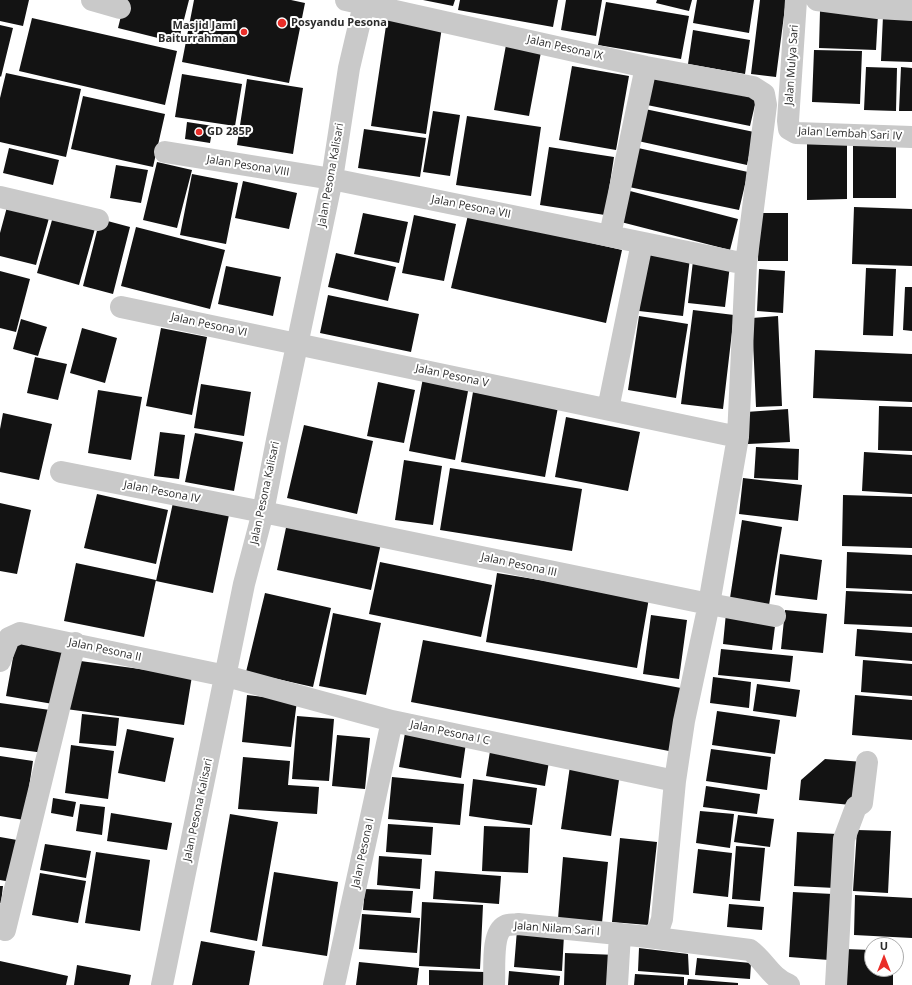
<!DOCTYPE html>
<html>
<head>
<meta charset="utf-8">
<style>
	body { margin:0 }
	#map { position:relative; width:912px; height:985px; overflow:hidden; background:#fff; font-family:"Open Sans",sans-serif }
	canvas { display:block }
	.north { position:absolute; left:864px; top:937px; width:40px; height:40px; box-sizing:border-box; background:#fff; border:1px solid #ababab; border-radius:50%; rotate:0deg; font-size:11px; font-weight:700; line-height:16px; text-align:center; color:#2c2c2c }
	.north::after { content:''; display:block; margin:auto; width:14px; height:18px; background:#e92e29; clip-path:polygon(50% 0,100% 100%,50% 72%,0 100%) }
</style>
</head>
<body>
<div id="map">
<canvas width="912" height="985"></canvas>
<div class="north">U</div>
</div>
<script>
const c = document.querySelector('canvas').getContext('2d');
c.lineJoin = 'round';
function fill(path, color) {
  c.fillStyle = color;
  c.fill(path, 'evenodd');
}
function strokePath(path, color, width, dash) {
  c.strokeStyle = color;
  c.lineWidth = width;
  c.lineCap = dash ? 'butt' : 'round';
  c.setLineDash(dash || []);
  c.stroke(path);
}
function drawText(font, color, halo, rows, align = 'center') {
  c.font = font + ' "Open Sans",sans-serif';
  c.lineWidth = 4;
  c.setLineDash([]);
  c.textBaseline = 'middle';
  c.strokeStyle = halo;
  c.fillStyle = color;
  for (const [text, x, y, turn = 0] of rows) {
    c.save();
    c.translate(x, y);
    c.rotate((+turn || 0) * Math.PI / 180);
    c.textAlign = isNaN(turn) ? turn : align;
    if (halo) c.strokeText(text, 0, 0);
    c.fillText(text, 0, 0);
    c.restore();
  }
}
fill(new Path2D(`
	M0,0H29L23,26L0,21Z
	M125,0H189L178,43L118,28Z
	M194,0H291L305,3L289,83L182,62Z
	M423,0H455L453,6Z
	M460,0H558L553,27L458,10Z
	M566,0H602L596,36L561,30Z
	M657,0H692L689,11L656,3Z
	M697,0H754L749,33L693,23Z
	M760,0H786L776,77L751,74Z
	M606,2L689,16L681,59L598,45Z
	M820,11L878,14L876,50L819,48Z
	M883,16L912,17V62L881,61Z
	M32,18L177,51L165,105L19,71Z
	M387,19L442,27L426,134L371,126Z
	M0,25L13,28L1,77L0,76Z
	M693,30L750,40L745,74L688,64Z
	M506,45L541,52L529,116L494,110Z
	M814,50L862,51L860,104L812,102Z
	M572,66L629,76L616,150L559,140Z
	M866,67L897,68L896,111L864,110Z
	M901,67L912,68V111H899Z
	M6,73L81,89L66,157L0,142V98Z
	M182,74L242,84L235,126L175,117Z
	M654,74L757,96L750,126L647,105Z
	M247,79L303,88L293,154L237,145Z
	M83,96L165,114L153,167L71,149Z
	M645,109L754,132L747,165L638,141Z
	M433,111L460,115L450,176L423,172Z
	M467,116L541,127L531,196L456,185Z
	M187,122L213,126L210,143L185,139Z
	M364,129L426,138L420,177L358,168Z
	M847,140V199L807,200V141Z
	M853,142H896V198H853Z
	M549,147L614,157L605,215L540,205Z
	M9,148L59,160L53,185L3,173Z
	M638,148L748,172L739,210L629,187Z
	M157,162L192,170L177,228L143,220Z
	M116,165L148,170L141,203L110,198Z
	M192,174L238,183L226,244L180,235Z
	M243,181L297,193L289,229L235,218Z
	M630,191L738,219L730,250L621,222Z
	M7,207L49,218L36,265L0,256V233Z
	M854,207L912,209V266L852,264Z
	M54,213L96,225L79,285L37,273Z
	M363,213L408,222L399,263L354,254Z
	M759,213H788V261H758Z
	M414,215L456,224L444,281L402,273Z
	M468,215L622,250L606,323L451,288Z
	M100,219L130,227L113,294L83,286Z
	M136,227L225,250L210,309L121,286Z
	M646,252L690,258L683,316L639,311Z
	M336,253L396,267L388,301L328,287Z
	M693,261L730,265L725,307L688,303Z
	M226,266L281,277L273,316L218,304Z
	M866,268L896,269L893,336L863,335Z
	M759,269L785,271L783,313L757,311Z
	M0,271L30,279L16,332L0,328Z
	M905,287H912V331L903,330Z
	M328,295L419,314L411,352L320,333Z
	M693,310L734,315L723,409L681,404Z
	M639,316L688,324L676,398L628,390Z
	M778,316L782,406L756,407L752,318Z
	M21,319L47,327L38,356L13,349Z
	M82,328L117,338L105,383L70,373Z
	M161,328L207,337L192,415L146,406Z
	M815,350L912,354V402L813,398Z
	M35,357L67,364L58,400L27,393Z
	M423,378L469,386L455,460L409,451Z
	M378,382L415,390L404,443L367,436Z
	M201,384L251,392L244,436L194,428Z
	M98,390L142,397L131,460L88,453Z
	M473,392L558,407L545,477L461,462Z
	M879,406L912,407V451L878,450Z
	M788,409L790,442L748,444L746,412Z
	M3,413L52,424L39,480L0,472V429Z
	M566,417L640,432L628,491L555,477Z
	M304,425L373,441L357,514L287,498Z
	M160,432L185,435L179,479L154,476Z
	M195,433L243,442L234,491L185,482Z
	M756,447L799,449L798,480L754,478Z
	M864,452L912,455V494L862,491Z
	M404,460L442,466L433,525L395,520Z
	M450,468L582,489L572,551L440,530Z
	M743,478L802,485L798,521L739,514Z
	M97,494L168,510L156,564L84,548Z
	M843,495L912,497V548L842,546Z
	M174,498L230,510L213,593L156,581Z
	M0,503L31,510L17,574L0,571Z
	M742,520L782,527L769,605L730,598Z
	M287,523L381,543L371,590L277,570Z
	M847,552L912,555V591L846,588Z
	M780,554L822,560L817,600L775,595Z
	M380,562L492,585L481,637L369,614Z
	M76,563L156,580L144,637L64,621Z
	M497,573L649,598L637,668L486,642Z
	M846,591L912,594V627L844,624Z
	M265,593L331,608L313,687L246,672Z
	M785,610L827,614L823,653L781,649Z
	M333,613L381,623L366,695L319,686Z
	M726,613L776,618L772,650L723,644Z
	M651,615L687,620L679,679L643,674Z
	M857,629L912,633V661L855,656Z
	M423,640L681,688L669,751L411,702Z
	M16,641L63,649L53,704L6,696Z
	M721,649L793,656L790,682L718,675Z
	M73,660L192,676L184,725L66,709Z
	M863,660L912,664V696L861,692Z
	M713,677L751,682L749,708L710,703Z
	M757,684L800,690L796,717L753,711Z
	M247,695L297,701L291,747L242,742Z
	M855,695L912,700V740L852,735Z
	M0,703L50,710L44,753L0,747Z
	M717,711L780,720L775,754L712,745Z
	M82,714L119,718L116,746L79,743Z
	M297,716L334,719L329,781L292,779Z
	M127,729L174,738L165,782L118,773Z
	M405,733L466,743L461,778L399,767Z
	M337,735L370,738L365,789L332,786Z
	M71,745L114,751L108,799L65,793Z
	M491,745L550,755L545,786L486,776Z
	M711,749L771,757L767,790L706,781Z
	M0,756L33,761L24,820L0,816Z
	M243,757L290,761L288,785L319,787L317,814L238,809Z
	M825,759L863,762L851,805L799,800L801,780Z
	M570,766L620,773L611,836L561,829Z
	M392,777L464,784L460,825L388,819Z
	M473,779L537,788L532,825L469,816Z
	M706,786L760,794L757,814L703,807Z
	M53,798L76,802L73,817L51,813Z
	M80,804L105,807L102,835L76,831Z
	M700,811L734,814L730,848L696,843Z
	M111,813L172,823L167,850L107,841Z
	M230,814L278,822L257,941L210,932Z
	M738,815L774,819L770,847L734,842Z
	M388,824L433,827L431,855L386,852Z
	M484,826L530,828L528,873L482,871Z
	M857,830L891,831L888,893L853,891Z
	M797,832L837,834L835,888L794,886Z
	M0,837L17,840L11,882L0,880Z
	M620,838L657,842L648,925L612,922Z
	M45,844L91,851L86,878L40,870Z
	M736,846L765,848L760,901L732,899Z
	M698,849L732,853L728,897L693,893Z
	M96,852L150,860L140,931L85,923Z
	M379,856L422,859L420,889L377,885Z
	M563,857L608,862L602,923L558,919Z
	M435,871L501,876L499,904L433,899Z
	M274,872L338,882L327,956L262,946Z
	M40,873L86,881L78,923L32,915Z
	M0,886H3L1,903H0Z
	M365,889L413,891L411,913L363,910Z
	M793,892L833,894L829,960L789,957Z
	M855,895L912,898V938L854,935Z
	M422,902L483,905L480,969L419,966Z
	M729,904L764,907L762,930L727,927Z
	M362,914L420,918L417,953L359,949Z
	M517,930L564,935L562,971L514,967Z
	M201,941L255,951L249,985H192Z
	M639,948L688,954L689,975L638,971Z
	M844,949L872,950V969H893V985H843Z
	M565,953L617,955L616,985H564Z
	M697,958L751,963L750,979L695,975Z
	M0,961L68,976L66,985H0Z
	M359,962L419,968L417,985H356Z
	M77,965L131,975L129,985H74Z
	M429,970L484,972V985H429Z
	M509,971L560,976L559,985H508Z
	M635,974L684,977V985H634Z
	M688,979L738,983V985H687Z`), '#131313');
strokePath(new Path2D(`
	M92,0L120,8
	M346,0L646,67L753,87L764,94L766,105L746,264L738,437L709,604L684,721L675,781L662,919L658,931L648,937L518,924C514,925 509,924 505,926C491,933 495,970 494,985
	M796,0L788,121L789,129L796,133L912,137
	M817,0L878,8L912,10
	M165,152L332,179L746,264
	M0,197L98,220
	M610,235L646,67
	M121,307L738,437
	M608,409L642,243
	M61,472L263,512L709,604L775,616
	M0,661L9,638L20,633L226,676L392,721L675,781
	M5,930L75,643
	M648,937L750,950C765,961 770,977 789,985
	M162,985L244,584L263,512L277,440L332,179L349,68L365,0
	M334,985L392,721
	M617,985L620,934
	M836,985L844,839L856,807L862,803L867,762`), '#c9c9c9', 22);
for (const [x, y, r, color] of [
	[282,23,5,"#e92e29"],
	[244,32,4,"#e92e29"],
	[199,132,4,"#e92e29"]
]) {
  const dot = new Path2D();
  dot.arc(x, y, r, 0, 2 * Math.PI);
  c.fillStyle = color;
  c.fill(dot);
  strokePath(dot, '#fff', 1.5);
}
drawText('bold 11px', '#2c2c2c', '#fff', [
	["Posyandu Pesona",291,23],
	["Masjid Jami",236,26,"right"],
	["Baiturrahman",236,39,"right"],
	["GD 285P",207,132]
], 'left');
drawText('11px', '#2c2c2c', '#fff', [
	["Jalan Pesona IX",565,48,13],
	["Jalan Mulya Sari",792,65,-86],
	["Jalan Lembah Sari IV",850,134,3],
	["Jalan Pesona VIII",248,166,9],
	["Jalan Pesona Kalisari",331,175,-80],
	["Jalan Pesona VII",471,207,11],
	["Jalan Pesona VI",209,325,12],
	["Jalan Pesona V",452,376,12],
	["Jalan Pesona IV",162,492,11],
	["Jalan Pesona Kalisari",265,493,-78],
	["Jalan Pesona III",519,565,12],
	["Jalan Pesona II",105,650,12],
	["Jalan Pesona I C",450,733,12],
	["Jalan Pesona Kalisari",198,810,-78],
	["Jalan Pesona I",363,853,-78],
	["Jalan Nilam Sari I",557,929,4]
]);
</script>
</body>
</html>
